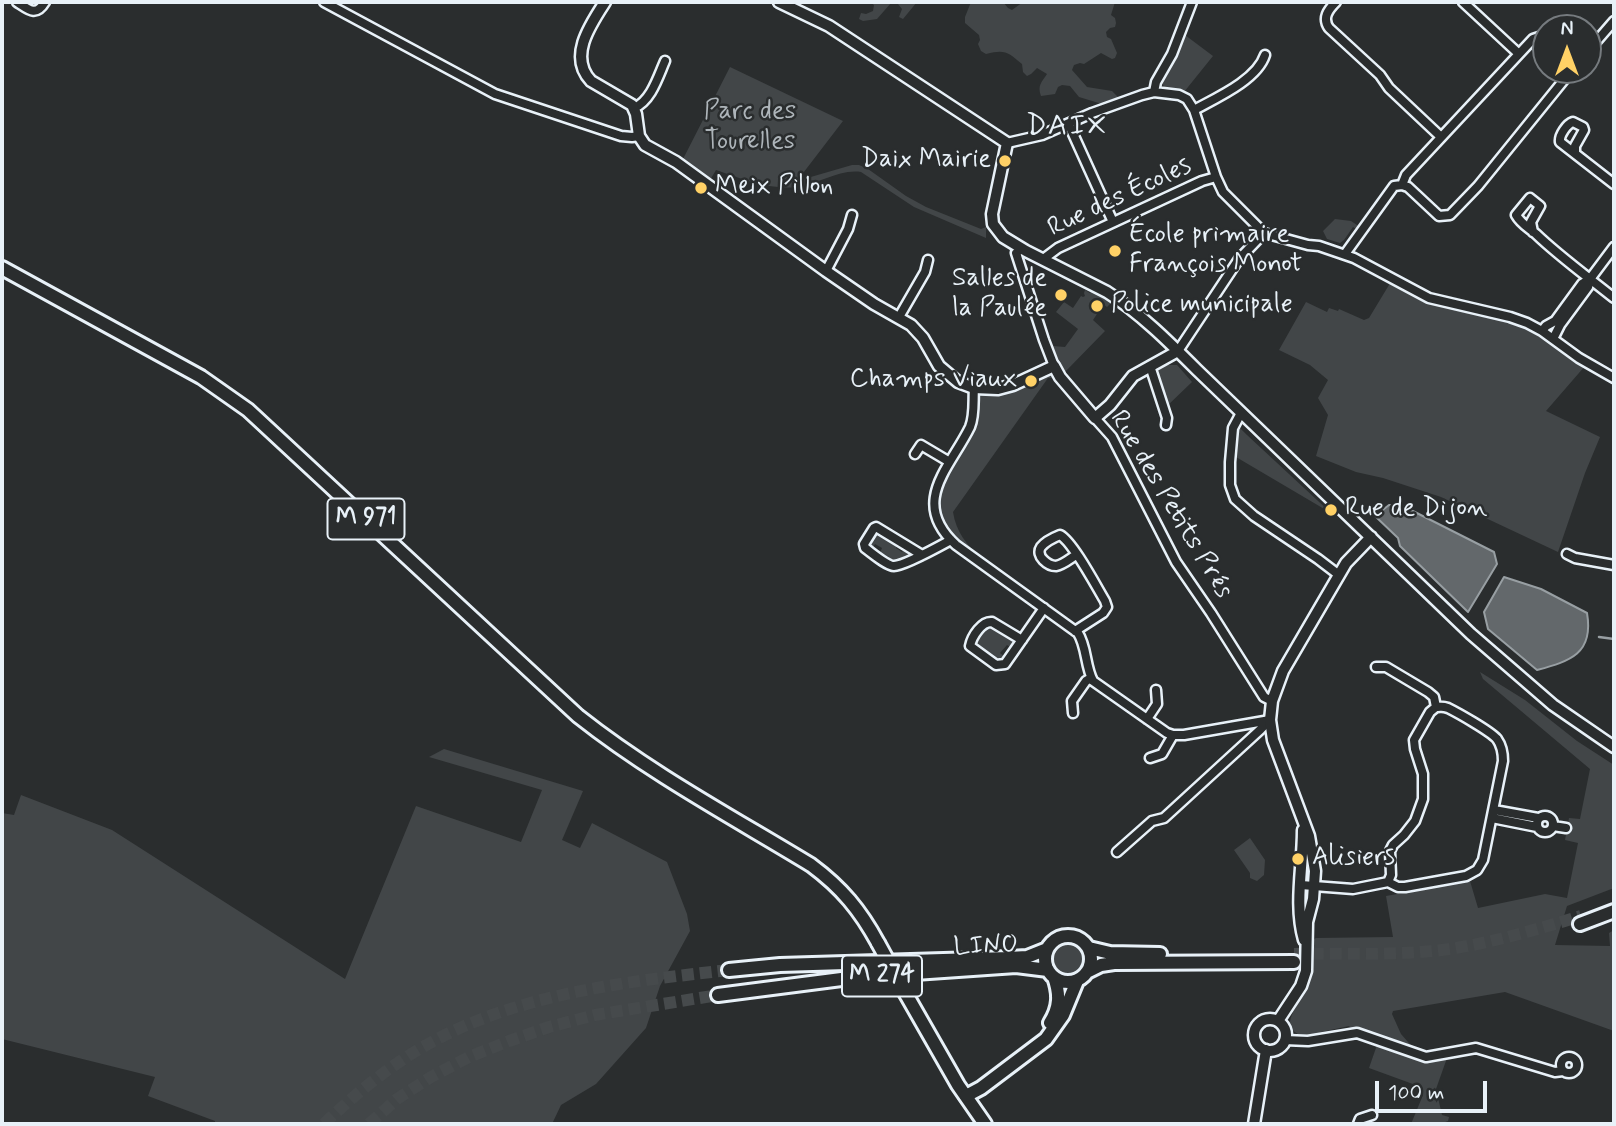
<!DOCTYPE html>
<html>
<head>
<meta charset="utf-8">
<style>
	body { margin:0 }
	#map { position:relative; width:1616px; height:1126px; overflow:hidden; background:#2a2d2e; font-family:Mynerve,sans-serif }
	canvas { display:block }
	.frame { position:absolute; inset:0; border:4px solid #e8f1f8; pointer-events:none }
	.north { position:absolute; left:1532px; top:14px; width:70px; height:70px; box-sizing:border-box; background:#2a2d2e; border:2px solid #767b7f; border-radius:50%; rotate:0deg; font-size:19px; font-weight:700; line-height:28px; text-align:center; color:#e8f1f8 }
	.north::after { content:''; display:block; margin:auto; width:24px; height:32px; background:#ffd166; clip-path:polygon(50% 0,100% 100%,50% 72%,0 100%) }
	.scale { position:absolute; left:1375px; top:1081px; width:112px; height:32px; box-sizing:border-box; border:4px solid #e8f1f8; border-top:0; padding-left:9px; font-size:21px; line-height:24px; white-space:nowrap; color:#e8f1f8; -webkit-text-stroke:5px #2a2d2e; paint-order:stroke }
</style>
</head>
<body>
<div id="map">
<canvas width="1616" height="1126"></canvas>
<div class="frame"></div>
<div class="north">N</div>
<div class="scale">100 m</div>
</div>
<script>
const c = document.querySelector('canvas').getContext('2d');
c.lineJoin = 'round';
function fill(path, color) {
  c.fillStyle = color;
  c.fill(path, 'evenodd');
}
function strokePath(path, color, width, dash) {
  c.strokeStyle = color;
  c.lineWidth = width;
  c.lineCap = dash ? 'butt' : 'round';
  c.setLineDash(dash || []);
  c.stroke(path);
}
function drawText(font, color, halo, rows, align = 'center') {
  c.font = font + ' Mynerve,sans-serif';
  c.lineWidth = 5;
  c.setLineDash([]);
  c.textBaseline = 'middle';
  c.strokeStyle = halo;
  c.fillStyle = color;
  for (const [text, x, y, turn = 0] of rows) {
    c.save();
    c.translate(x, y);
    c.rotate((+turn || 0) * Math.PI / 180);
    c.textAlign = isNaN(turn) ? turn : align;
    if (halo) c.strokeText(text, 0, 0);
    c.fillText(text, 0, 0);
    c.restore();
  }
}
fill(new Path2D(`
	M870,2H917L903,19L899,17L902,9L898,4L891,3L877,19L863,21L859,19L861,13L866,14L873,11L874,5Z
	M971,2H1003L1008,8L1012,10L1023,2H1115L1111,15L1115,18L1116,23L1115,27L1110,28L1106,32L1107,37L1111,39L1117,53L1115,58L1112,59L1101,53L1084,64L1080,63L1074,65L1072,70L1087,87L1112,91L1119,98L1102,104L1079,97L1070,86L1062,85L1058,87L1055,94L1041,96C1037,85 1042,82 1047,74L1037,68L1031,74L1027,76L1023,72L1022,64C1008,52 1005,49 986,54L981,51L978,44L980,40L979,35L965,23V17Z
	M1185,35L1213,56L1184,92L1165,88L1162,83Z
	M730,67L843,121L797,181L852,165H859L868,169L906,196L926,207L981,229L986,227V238L914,207L861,172C839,169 819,184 797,187C769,190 742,179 716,170L710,180L682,161Z
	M1335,219L1351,221L1360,227L1358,230L1353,227L1344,240L1340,243L1327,239L1323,231Z
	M1392,280C1427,302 1471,306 1509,320C1535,330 1555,346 1577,363L1585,366L1546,411L1600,437L1585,473L1558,552L1441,497L1383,478L1356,472L1316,456L1328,415L1318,398L1328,380L1310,365L1279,350L1306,302L1327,312L1329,308L1338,311L1339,309L1364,320L1369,318Z
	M1085,290L1090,293L1092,290L1110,299L1120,309L1119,310L1111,303L1107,307L1096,299L1090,305L1097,314L1093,320L1105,331L1064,373L1062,370L1053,346L1065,347L1078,329L1056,312L1064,302L1073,308L1081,296L1083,297L1085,296L1084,293Z
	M1168,365H1177L1192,382L1167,406L1157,376C1158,369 1162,367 1168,365Z
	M1045,375H1051L1053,378H1048L953,512C956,532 967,545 981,558C974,553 965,549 958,543C941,528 934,502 942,481C948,466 962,447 971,432L974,431L979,414L977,413V397L980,394L999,393L1001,395L1021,389L1022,386Z
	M1237,425L1247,435L1331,513L1236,457Z
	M878,532L891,542L893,540L898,543L896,548L902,552L905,547L912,552L911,556L898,563L880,553L882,548L875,544L872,549L867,546L868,543H870Z
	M989,625L1014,641L1012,648L1007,645L1000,653L1006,658L1004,660L998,662L975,645C975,638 983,628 989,625Z
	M1480,672L1525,700L1577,741L1614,765V888L1567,906L1555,945L1610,946L1609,933L1614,930V1031L1505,992L1393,1011L1392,1014L1401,1034L1415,1050L1365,1030L1351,1028L1349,1026L1321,1032C1313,1038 1291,1038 1290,1023C1290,1013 1304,995 1308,984C1314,969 1313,955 1312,940L1316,938L1393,937L1386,896L1470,881L1478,908L1545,894L1567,898L1578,843L1565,840L1569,818L1580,819L1590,769L1483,679Z
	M444,749L583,791L562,840L580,848L592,823L667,862L687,914L690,931L660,986L646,1028L596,1084L561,1105L552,1124H215V1121L148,1096L155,1077L2,1039V813L14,815L21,795L112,830L345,979L416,806L521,842L542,790L429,757Z
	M1250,838L1265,860L1264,875L1257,881L1250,878V873L1234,850Z
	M1050 959a18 18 0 1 1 36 0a18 18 0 1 1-36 0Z
	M1377,1045C1406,1056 1414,1063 1447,1058L1436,1089L1442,1115L1449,1117L1448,1121L1440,1124H1431L1430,1123L1411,1124L1423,1095L1421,1087L1369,1068Z`), '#424648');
const water = new Path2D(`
	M1389,505H1401L1494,552L1497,564L1468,612L1400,546L1398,538L1375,516Z
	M1504,577L1541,589L1587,613C1594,654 1570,661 1537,670L1488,629L1484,612Z`);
fill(water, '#63686b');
strokePath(water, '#989fa3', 2);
strokePath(new Path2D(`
	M1599,637L1614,639`), '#989fa3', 2.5);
strokePath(new Path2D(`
	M1294,954C1345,953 1398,956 1450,949C1495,942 1538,929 1581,916
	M324,1124C352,1097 382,1072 416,1051C510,994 623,982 729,970
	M369,1124L397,1099L431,1077L469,1057L509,1041L549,1027L595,1015L718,995`), '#464a4c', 12, [12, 6]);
const minor = new Path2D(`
	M17,2C29,10 36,17 45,2
	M324,2L495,94L621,136L632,137L639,136
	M1336,2C1328,10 1322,18 1329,28L1380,75L1389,88L1441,137
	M1463,2L1519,54
	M1588,51L1614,21
	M1154,92L1156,82L1172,54L1192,2
	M634,108C651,101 658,77 665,61
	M1194,110C1216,98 1257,80 1265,55
	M1069,125L1113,222
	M1007,143L1042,135L1092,113L1142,95L1154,92L1179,95L1187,99L1194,110L1216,177L1223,192L1264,233L1308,245L1319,246L1354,258L1429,298L1510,317L1527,323L1542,331L1579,358L1614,378
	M1575,153V146L1584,130L1583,127L1573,122C1567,124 1559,135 1560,142L1614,184
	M1402,185L1406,175L1533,39L1539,37L1546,38
	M1533,232L1531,222L1540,206L1530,198L1516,215C1521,224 1528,227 1536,234C1560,257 1588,277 1614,298
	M1022,249L1016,253L1044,340L1054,366
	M1345,254L1394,186L1402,185L1408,187L1439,216L1450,215L1478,186L1572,70
	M1044,260L1046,257L1058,248L1202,181L1216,177
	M826,271L848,229L852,215
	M899,317L925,272L928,260
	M1542,331L1546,326L1555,321L1582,284L1590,279L1614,247
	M1553,339L1560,325L1588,287L1590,279
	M1178,351L1239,259L1264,233
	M1150,366L1167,418L1166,425
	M974,388C973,401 975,415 970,427C950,468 909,502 956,545L1078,633C1087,647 1085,666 1093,681L1167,733L1173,735H1184L1270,720
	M1241,413L1233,428L1230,462V485L1235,499L1254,516L1318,559L1339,575
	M1095,418L1112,437L1176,562L1211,613L1264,697L1272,701
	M915,454L921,445L948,461
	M1567,554L1575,558L1614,565
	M922,555L876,527L874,528L864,544L865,548C872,553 887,566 894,566C904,566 940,546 951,540
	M1075,631L1103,613L1107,607L1105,601C1096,586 1073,542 1060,535C1055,537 1045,542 1041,547C1035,556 1048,566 1056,566C1063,565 1071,558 1076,555
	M1022,640L992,622C982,621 972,636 970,646L996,665L1005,664L1044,608
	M1073,713L1072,701L1086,681L1091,678
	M1147,719L1157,704L1156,690
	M1150,758L1162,754L1173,735
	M1494,810L1538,818
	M1537 824a8 8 0 1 1 16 0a8 8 0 1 1-16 0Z
	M1492,818L1537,827
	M1553,826L1566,828
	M1117,852L1152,821L1164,818L1261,729L1270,720
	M1388,882L1391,875L1390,851L1393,845L1404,835L1415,821L1423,799V774L1415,749L1414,740L1430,712L1436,707
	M1301,885L1353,889L1388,882L1398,887H1405L1466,876L1477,870L1483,860L1503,761C1503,753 1502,746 1497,739C1490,731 1458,713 1448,708C1442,706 1442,707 1436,707L1434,697L1428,692L1386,667H1376
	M1285,1040L1308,1041L1357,1033L1426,1057L1476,1048L1555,1072L1563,1071
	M1561 1065a8 8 0 1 1 16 0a8 8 0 1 1-16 0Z
	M1358,1124L1360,1119L1372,1115`);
const tertiary = new Path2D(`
	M605,2C590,25 568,57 591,81L632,105L636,114L639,136L645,145L676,162L826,271L874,304L911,325L923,338L939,366L958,382L974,388L998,389L1013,385L1054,366L1060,377L1095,418L1110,405L1133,376L1178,351
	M779,2L829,26L1007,143L992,214L993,224L1003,237L1026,251L1107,292C1140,313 1169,342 1197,370L1471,634L1553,705L1614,747
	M1303,830C1303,867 1294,905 1304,940
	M1254 1035a16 16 0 1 1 32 0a16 16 0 1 1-32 0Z
	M1278,1021L1301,986L1306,971L1307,922L1313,899L1315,871L1309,836L1273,740L1270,720L1272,701L1283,671L1346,563L1371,537
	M1254,1124L1266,1050`);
const primary = new Path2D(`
	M2,268L201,377L248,410L578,716C650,773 732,817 811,865C842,888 860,910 878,943
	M906,994L958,1085L985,1124`);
const trunk = new Path2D(`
	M1580,924L1614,911
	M1045 959a23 23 0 1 1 46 0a23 23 0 1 1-46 0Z
	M1089,948L1110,953L1160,954
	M729,970L780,965L1009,958L1027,957L1047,949
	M1089,971L1101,965L1114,963L1294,962
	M718,995L857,977L1016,966L1048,970
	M1050,1023C1060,1007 1060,994 1054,977
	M966,1096L981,1088L1046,1039L1063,1015L1077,981`);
strokePath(minor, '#e8f1f8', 13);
strokePath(tertiary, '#e8f1f8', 15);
strokePath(primary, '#e8f1f8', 18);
strokePath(trunk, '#e8f1f8', 18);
strokePath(minor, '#2a2d2e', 8);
strokePath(tertiary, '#2a2d2e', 10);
strokePath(primary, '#2a2d2e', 12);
strokePath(trunk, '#2a2d2e', 12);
const primaryBridge = new Path2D(`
	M878,943L906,994`);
strokePath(primaryBridge, '#e8f1f8', 18, []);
strokePath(primaryBridge, '#2a2d2e', 12);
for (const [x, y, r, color] of [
	[1005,161,7,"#ffd166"],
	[701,188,7,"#ffd166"],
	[1115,251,7,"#ffd166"],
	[1061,295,7,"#ffd166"],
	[1097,306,7,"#ffd166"],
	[1031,381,7,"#ffd166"],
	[1331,510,7,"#ffd166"],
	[1298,859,7,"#ffd166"]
]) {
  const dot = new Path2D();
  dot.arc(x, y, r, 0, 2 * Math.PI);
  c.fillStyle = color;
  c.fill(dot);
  strokePath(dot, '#2a2d2e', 2.5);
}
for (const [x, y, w] of [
	[366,519,77],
	[882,976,80]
]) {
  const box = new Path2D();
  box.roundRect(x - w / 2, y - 20.5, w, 41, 5);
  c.fillStyle = '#2a2d2e';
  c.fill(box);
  strokePath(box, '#e8f1f8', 2);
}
drawText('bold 24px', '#e8f1f8', null, [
	["M 971",366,519],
	["M 274",882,976]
]);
drawText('26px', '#aeb5ba', '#2a2d2e', [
	["Parc des",750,113],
	["Tourelles",750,143]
]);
drawText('26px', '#e8f1f8', '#2a2d2e', [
	["Daix Mairie",991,161,"right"],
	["Meix Pillon",715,188],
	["École primaire",1129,236],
	["François Monot",1129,266],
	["Salles de",1047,280,"right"],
	["la Paulée",1047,310,"right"],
	["Police municipale",1111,306],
	["Champs Viaux",1017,381,"right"],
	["Rue de Dijon",1345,510],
	["Alisiers",1312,859]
], 'left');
drawText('26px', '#e8f1f8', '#2a2d2e', [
	["Rue des Écoles",1120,198,-25],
	["Rue des Petits Prés",1170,505,59],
	["LINO",986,947,-3]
]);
c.letterSpacing = '2px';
drawText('30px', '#e8f1f8', '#2a2d2e', [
	["DAIX",1067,128]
]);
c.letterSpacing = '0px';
</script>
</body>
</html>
